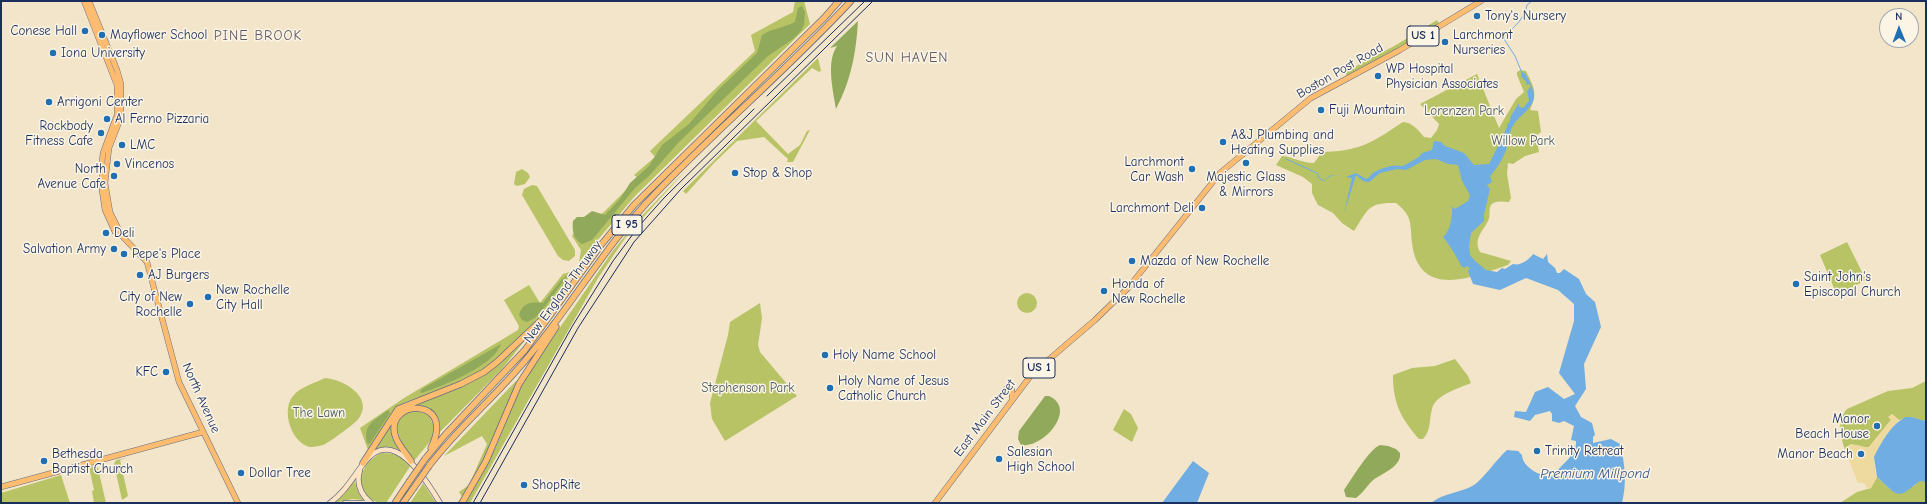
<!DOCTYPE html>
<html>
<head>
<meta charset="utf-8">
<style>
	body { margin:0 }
	#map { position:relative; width:1927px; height:504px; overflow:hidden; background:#f2e5c9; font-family:"Comic Neue",sans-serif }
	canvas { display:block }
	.frame { position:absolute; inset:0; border:2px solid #1b2f5e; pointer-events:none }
	.north { position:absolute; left:1879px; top:8px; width:40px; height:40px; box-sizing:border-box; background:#fcf5e5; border:1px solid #a2a6af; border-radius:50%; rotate:359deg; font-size:11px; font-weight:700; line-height:16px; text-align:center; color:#1b2f5e }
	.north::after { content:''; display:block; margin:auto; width:14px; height:18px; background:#1f6fb2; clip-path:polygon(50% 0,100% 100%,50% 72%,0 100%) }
</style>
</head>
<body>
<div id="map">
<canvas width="1927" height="504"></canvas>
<div class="frame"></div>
<div class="north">N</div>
</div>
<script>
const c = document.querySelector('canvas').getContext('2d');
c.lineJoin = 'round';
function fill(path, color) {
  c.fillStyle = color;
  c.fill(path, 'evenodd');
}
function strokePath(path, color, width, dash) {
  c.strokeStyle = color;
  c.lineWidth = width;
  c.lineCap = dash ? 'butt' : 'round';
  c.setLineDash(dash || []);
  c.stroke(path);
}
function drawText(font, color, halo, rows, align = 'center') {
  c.font = font + ' "Comic Neue",sans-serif';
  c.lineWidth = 3;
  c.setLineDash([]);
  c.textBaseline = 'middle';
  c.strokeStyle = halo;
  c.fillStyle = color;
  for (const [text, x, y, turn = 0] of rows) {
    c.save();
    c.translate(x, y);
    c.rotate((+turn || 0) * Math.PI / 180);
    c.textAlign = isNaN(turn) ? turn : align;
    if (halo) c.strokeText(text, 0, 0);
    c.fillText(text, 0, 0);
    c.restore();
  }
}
fill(new Path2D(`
	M795,1H804L810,24L635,196L579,262L581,250L572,236L573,234L604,212L638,178L634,175L655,157L650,151L755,51L751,35L793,12Z
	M1437,20L1441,27L1348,78L1345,72L1396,45Z
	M818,58L821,71L819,72L812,68L756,121L788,154L800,145L807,131L810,130L793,162H787L788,159L764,137L737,141L714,163L686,194L683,191Z
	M1521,70L1526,71C1534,88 1538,92 1530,110L1538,111L1541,132L1536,136L1539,152L1525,156L1513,164L1508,163L1507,174L1511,198L1509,202C1503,202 1495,200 1491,205C1488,209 1491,216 1488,221C1483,231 1473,239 1480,252L1511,261L1508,265C1473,277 1419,300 1412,243C1410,224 1413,216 1396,203C1367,202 1368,210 1354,231L1342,223L1333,213L1318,205L1312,193V184L1303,177L1276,165L1282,156C1294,157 1301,163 1314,163L1322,152C1361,151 1371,143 1403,122C1412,122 1419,131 1424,137L1431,138L1437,130L1439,124L1420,104L1477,74L1499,128L1516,99L1524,92L1517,75V72Z
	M688,168L628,234L598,278L470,503H465L495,449L521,387L530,371L612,252L636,222Z
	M522,169L528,173L530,177L525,184L517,186L514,184L516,172Z
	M532,185L537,186L575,250V256L569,261L563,260L558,256L522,195L524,189Z
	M1847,242L1866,280L1837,295L1820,255Z
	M573,271C545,312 514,354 470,378C449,389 423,395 401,404L394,409L368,450L360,428L404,398L518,330L519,326L504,300L529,285L540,303L563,274Z
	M1017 303a10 10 0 1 1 20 0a10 10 0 1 1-20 0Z
	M760,303L762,318L758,345L760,352L797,396L725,441L712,419L710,403L728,335L730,322Z
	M525,338L526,339L502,369L439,433C441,413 426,406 409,406L474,381L495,367Z
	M1455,359L1468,376L1471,383C1459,388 1435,395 1432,409C1429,420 1431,431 1423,439H1419C1401,418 1393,404 1393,375L1412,368L1435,366Z
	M325,378C343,379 374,397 359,418C356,423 331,441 325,444C322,446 314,447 310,447C291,443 281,410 293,396C300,387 315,383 325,378Z
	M516,381L517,382L488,452L459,503H457L462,497L459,492L469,485L487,444L482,436L444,456Z
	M1926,381V421L1911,417L1899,420L1892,414L1891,420L1869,447C1862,448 1856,443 1849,445L1845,450C1841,437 1836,421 1847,409L1888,391L1912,388Z
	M1124,409L1131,414L1138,428L1132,442L1113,430Z
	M410,411H419L428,414L434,426L432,439L414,461C403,444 385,424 410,411Z
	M389,426L391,428L393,440L399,449L382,448L374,451Z
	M382,453C395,453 402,456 411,465L386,503C353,503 354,464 382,453Z
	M127,458L120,460L128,496L122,500L114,464L116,460Z
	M95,466L98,468L106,503H94L92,491L94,490L89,467Z
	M61,475L70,503H1V493Z
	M1877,477L1892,491L1914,486L1919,481H1925L1926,503H1840L1857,492L1871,488Z
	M354,479L358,492L363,500L352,499L334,503L344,494Z
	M423,483L436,503H410L422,485Z`), '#b7c364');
fill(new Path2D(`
	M802,6L805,12L804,25L801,31L793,39L768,56L679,142L650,175L635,188L592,240L582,244C573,239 572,230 573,221L577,217H584L592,211L605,215L620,199L630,183L649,166L662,145L689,124L719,89L757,53L762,35C773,28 783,28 795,22L798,8Z
	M858,21C856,54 851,80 836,109C833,90 826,62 837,46L830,48Z
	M568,275L544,308L535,318L527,322L522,320L519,315C522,303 532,301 543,303L562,279Z
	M501,344C494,366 442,386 422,393L420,392L422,389Z
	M1045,396H1049C1078,409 1043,449 1021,445L1018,439L1019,431Z
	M388,410L390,413L371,442L369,444L367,443C363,424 374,421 388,410Z
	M1380,445L1388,446L1396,449L1400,453C1402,467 1380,474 1372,481C1366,487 1363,493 1356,498L1346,497L1344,490C1351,480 1370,448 1380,445Z`), '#91a95a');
fill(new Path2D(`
	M1892,414L1899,420C1886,436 1868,454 1877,477L1871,488L1868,489L1864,483H1858L1845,450L1851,444L1863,447H1869L1891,420L1888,417Z`), '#eeda9e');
fill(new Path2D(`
	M1522,72L1525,73C1529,81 1533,87 1534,95C1535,107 1520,115 1514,124C1509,131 1509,140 1507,147C1504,158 1497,168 1490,176L1492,182L1487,185L1490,189L1484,214V221L1471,233L1469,245L1470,255L1475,261L1486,270L1497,272L1502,268L1505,269L1513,264C1520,266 1529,260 1533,254L1543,259L1547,254L1548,262L1555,268L1557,273H1560L1564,269L1579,279L1586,294L1595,302L1601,327L1584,364L1586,389L1575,406L1581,417L1592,423L1595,435L1593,437V443L1611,439L1620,444C1625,464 1627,483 1622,503H1431C1443,493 1461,493 1474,485C1484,478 1496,460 1507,450L1518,451L1522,455C1522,467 1542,478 1553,476C1560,465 1577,456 1576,441L1571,440L1574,426L1564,421L1559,423L1552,421V414L1550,411L1535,415L1530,421L1514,417L1515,411L1526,412L1535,392L1548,387L1564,399L1575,394L1559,373L1574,321V304L1558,290L1526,278L1500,290L1473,284L1468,271L1470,268L1466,266L1465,268L1461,266C1460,261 1446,240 1443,237C1450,232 1453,215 1452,207L1450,205L1455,209L1468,201L1470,195L1462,181L1458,165L1448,164L1436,159L1425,160L1406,170L1397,169L1380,173L1369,182L1363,181L1356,175L1344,213L1352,178L1333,175L1323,181L1331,175L1346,177L1356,173L1366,179C1370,178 1370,175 1373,173C1381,168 1394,164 1403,166L1419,157L1422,153L1432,150L1434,141L1441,142L1445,146L1464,153L1474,165L1489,164L1505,132V130L1507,128V124L1509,123L1511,116L1519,103V107L1523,108L1529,101L1527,91L1531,86L1529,84L1525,85L1527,83L1521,76Z
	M1906,417H1911L1926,421V486L1925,482L1920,481L1904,493L1898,494L1892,491L1877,477L1874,457C1881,443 1891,424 1906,417Z
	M1193,461L1209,473L1197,503H1162Z`), '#70ade2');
strokePath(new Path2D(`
	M1522,73L1515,56L1504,39L1505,36C1514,27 1525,18 1527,5L1532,1
	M1286,159L1317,173L1319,178L1324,181`), '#70ade2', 1);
const secondary = new Path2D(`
	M360,470C356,483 360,494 371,503
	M330,503C345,492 353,477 364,463C393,424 426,480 440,503
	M345,503H365`);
const primary = new Path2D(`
	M84,1L117,85V115L103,153L102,162V190L105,210L115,232L122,236L147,262L179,382L238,503
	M89,1L117,70L121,84V117L109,148L105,183L110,212L122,236
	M1006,389L1012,390V399
	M1,487L203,432
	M935,503L1032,374L1095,320L1128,288L1220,173L1311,98L1400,50L1481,1`);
const highway = new Path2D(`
	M425,459L445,435L525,350L601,245L634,205L824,18L839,1
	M411,461C406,453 397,444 395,435C385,399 457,396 431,448
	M363,463L398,409L461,384L484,372L497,362L551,311
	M429,466C460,425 501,392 533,351C575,300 608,242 655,194C718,128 789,68 851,1
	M395,503L409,482
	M403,503L413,489
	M462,503L486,461L519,384L556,327`);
strokePath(secondary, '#666f83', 6);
strokePath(primary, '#666f83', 6);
strokePath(highway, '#666f83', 7);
strokePath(secondary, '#fee4c5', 4.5);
strokePath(primary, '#fdbc6f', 5);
strokePath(highway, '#fdbc6f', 5.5);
strokePath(new Path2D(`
	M767,96L865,1
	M473,503L573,325L613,261L639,226L664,198L754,109
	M480,503L578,328L634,242L681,189L873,1`), '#1b2f5e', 1);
const highwayBridge = new Path2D(`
	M409,482L425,459
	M413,489L429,466`);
strokePath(highwayBridge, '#666f83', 7, []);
strokePath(highwayBridge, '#fdbc6f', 5.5);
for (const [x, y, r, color] of [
	[1477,16,4,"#1f6fb2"],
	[85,31,4,"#1f6fb2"],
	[102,35,4,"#1f6fb2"],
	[1445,42,4,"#1f6fb2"],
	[53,53,4,"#1f6fb2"],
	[1378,76,4,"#1f6fb2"],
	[49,102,4,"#1f6fb2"],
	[1321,110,4,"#1f6fb2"],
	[107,119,4,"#1f6fb2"],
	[101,133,4,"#1f6fb2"],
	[1223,142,4,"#1f6fb2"],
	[122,145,4,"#1f6fb2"],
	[1246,163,4,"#1f6fb2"],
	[117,164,4,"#1f6fb2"],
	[1192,169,4,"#1f6fb2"],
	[735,173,4,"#1f6fb2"],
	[114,176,4,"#1f6fb2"],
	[1202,208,4,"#1f6fb2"],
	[106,233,4,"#1f6fb2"],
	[114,249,4,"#1f6fb2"],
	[124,254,4,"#1f6fb2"],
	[1132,261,4,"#1f6fb2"],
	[140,275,4,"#1f6fb2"],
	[1796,284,4,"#1f6fb2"],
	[1104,291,4,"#1f6fb2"],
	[208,297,4,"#1f6fb2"],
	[190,304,4,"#1f6fb2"],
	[825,355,4,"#1f6fb2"],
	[166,372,4,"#1f6fb2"],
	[830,388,4,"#1f6fb2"],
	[1877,426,4,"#1f6fb2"],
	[1537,451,4,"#1f6fb2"],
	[1861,454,4,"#1f6fb2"],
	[999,459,4,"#1f6fb2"],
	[44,461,4,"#1f6fb2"],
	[241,473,4,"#1f6fb2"],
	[524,485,4,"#1f6fb2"]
]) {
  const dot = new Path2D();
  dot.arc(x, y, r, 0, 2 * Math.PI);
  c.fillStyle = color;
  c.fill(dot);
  strokePath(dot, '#fcf5e5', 1.5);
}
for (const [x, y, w] of [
	[1423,36,32],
	[627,225,30],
	[1039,368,32]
]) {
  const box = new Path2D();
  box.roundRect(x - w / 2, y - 10, w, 20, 3);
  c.fillStyle = '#fcf5e5';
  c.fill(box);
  strokePath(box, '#1b2f5e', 1);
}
drawText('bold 12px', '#1b2f5e', null, [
	["US 1",1423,36],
	["I 95",627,225],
	["US 1",1039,368]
]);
drawText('13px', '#1b2f5e', '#fcf5e5', [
	["Tony's Nursery",1485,16],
	["Conese Hall",77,31,"right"],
	["Mayflower School",110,35],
	["Larchmont",1453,35],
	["Nurseries",1453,50],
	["Iona University",61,53],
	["WP Hospital",1386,69],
	["Physician Associates",1386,84],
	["Arrigoni Center",57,102],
	["Fuji Mountain",1329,110],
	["Al Ferno Pizzaria",115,119],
	["Rockbody",93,126,"right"],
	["Fitness Cafe",93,141,"right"],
	["A&J Plumbing and",1231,135],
	["Heating Supplies",1231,150],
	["LMC",130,145],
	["Larchmont",1184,162,"right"],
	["Car Wash",1184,177,"right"],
	["Vincenos",125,164],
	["North",106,169,"right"],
	["Avenue Cafe",106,184,"right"],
	["Stop & Shop",743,173],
	["Majestic Glass",1246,177,"center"],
	["& Mirrors",1246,192,"center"],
	["Larchmont Deli",1194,208,"right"],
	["Deli",114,233],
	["Salvation Army",106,249,"right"],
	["Pepe's Place",132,254],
	["Mazda of New Rochelle",1140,261],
	["AJ Burgers",148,275],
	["Saint John's",1804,277],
	["Episcopal Church",1804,292],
	["Honda of",1112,284],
	["New Rochelle",1112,299],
	["New Rochelle",216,290],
	["City Hall",216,305],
	["City of New",182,297,"right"],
	["Rochelle",182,312,"right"],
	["Holy Name School",833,355],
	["KFC",158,372,"right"],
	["Holy Name of Jesus",838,381],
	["Catholic Church",838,396],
	["Manor",1869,419,"right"],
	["Beach House",1869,434,"right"],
	["Trinity Retreat",1545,451],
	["Salesian",1007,452],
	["High School",1007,467],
	["Bethesda",52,454],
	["Baptist Church",52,469],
	["Manor Beach",1853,454,"right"],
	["Dollar Tree",249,473],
	["ShopRite",532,485]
], 'left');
drawText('13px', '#1b2f5e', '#fcf5e5', [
	["Boston Post Road",1340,71,-30],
	["New England Thruway",563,292,-54],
	["North Avenue",201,398,66],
	["East Main Street",985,418,-53]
]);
drawText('13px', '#4a5b60', '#fcf5e5', [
	["Lorenzen Park",1464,111],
	["Willow Park",1523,141],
	["Stephenson Park",748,388],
	["The Lawn",319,413]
]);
c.letterSpacing = '1px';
drawText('14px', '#605b67', '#fcf5e5', [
	["PINE BROOK",258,36],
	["SUN HAVEN",907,58]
]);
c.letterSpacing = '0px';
drawText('italic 14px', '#355586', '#fcf5e5', [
	["Premium Millpond",1595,474]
]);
</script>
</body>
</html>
